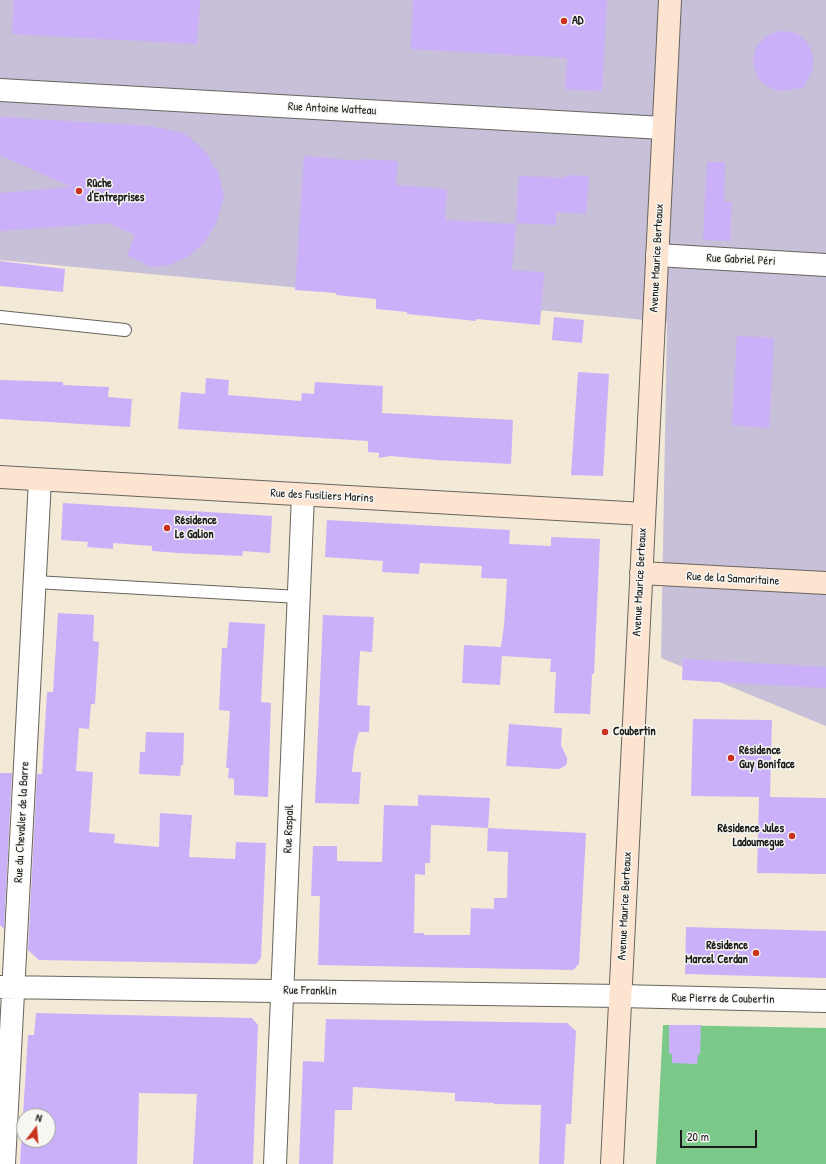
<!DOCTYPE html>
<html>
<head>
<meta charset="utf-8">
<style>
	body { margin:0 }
	#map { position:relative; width:826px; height:1164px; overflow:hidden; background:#f2ead7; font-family:"Patrick Hand",sans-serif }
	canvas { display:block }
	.north { position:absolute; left:16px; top:1108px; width:40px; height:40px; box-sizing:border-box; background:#f6f6f2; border:1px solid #9f9f9c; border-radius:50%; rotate:16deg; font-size:11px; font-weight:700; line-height:16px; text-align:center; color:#1c1c1c }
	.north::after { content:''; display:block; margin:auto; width:14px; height:18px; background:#c8321e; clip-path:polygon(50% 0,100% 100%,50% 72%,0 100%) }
	.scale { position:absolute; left:680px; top:1130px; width:77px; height:18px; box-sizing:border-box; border:2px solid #1c1c1c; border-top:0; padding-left:5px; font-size:12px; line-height:14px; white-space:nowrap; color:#1c1c1c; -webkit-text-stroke:3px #f6f6f2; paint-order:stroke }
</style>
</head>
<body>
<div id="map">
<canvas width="826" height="1164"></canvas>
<div class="north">N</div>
<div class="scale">20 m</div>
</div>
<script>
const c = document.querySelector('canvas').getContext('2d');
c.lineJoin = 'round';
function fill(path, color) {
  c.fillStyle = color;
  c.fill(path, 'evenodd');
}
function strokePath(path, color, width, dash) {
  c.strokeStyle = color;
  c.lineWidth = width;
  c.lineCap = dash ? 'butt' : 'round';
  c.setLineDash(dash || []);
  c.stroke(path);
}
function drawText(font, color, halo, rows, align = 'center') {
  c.font = font + ' "Patrick Hand",sans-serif';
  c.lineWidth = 3;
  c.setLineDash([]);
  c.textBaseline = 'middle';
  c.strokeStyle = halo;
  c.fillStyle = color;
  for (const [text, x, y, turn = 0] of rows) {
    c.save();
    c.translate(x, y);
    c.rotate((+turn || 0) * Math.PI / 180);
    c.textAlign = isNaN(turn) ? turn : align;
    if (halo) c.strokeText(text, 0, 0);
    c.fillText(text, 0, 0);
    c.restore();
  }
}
fill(new Path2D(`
	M0,0H826V726L661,658L667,322L0,260Z`), '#c8bfd8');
fill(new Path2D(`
	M663,1025L826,1028V1164H656Z`), '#7bc989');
fill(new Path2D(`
	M14,0H200L197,44L12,34Z
	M413,0H607L602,91L565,89L567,58L411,49Z
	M779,31L793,32L802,37L810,47L813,58V65L812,71L803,88L778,91L765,85L757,77L753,62L756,47L766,36Z
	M0,117L150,126L184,133L206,152L216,170H218L224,196L216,224L204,243L189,256L170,265L159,266L151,267L127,255L135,235L108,223L0,231V193L71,187L0,155Z
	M304,156L363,161V159L398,161L396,185L447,189L445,220L516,224L512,270L544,272L540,325L476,319V321L407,314V312L376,309V299L336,295V293L295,290Z
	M707,162H725L724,202H732L730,241L703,240Z
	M566,175L589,176L586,214L556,212V225L516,223L519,176L565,178Z
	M0,261L65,269L63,292L0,286Z
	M554,317L584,320L582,343L552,340Z
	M737,336L774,338L769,428L732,425Z
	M578,372L609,374L603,476L571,475Z
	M206,378L229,380L228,395L301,401L302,393L314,394L315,382L383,386L382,413L513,420L511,464L436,460L390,456L379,458V453L368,452V441L178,429L181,392L205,394Z
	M0,380L63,382V385L109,387L108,397L132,399L130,427L0,419Z
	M63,503L272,516L270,553L243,551L242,556L178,553L152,551V546L113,543V549L87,547L88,542L61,540Z
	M327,520L510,530L509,544L551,546V537L600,539L594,674H592L590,714L554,713L556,672H550L551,659L502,656L500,685L462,683L464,645L501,647L504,626L507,579L481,578L482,566L420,563L419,574L382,572L383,561L325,557Z
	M58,613L94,615L93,641L99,642L95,704H91L89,729L79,728L76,771L93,772L89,832L115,834L114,843L159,847L160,813L192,815L189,857L235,859L236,842L266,843L261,958L256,964L39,960L28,950L37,774H42L47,692H53Z
	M323,615L374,617L372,652L360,651L357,705L370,706L369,732H359L354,750L352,772H361L359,804L315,803Z
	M229,622L265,624L261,702L271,703L268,797L234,795V779L228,778L229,768H226L230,711L219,710L222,648H227Z
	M683,659L826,667V688L682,680Z
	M693,719L772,720L770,797L826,798V874L757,873L759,797L691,796Z
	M509,724L562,728L561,745L567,758V763L565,766L559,769L506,766Z
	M146,732L184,733L183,765H181L180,776L139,774L140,752H145Z
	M0,773H12L4,929L0,925Z
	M418,795L490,798L488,828L431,825L430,863H425V875L415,874L414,933H424V935H470L471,908L494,909V898H507L508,852L487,851L488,828L586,833L579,964L573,970L318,965L320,896H311L313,846H337V861L382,862L384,805L418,806Z
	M686,927L826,931V978L685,974Z
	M36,1013L252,1018L258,1025L253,1164H193L197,1094L139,1093L137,1164H20L28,1035H34ZM24,1116H48V1140H24Z
	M326,1019L567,1023L576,1031L571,1124H566L564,1164H539L541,1105L494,1104V1103L455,1101V1093L353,1087L352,1110H335L333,1164H299L303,1061L324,1062Z
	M669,1025H701L700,1055L698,1054L697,1064L672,1063V1054H669Z`), '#cab0f9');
const lane = new Path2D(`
	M0,317L125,330
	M35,582L299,597`);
const street = new Path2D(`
	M0,90L663,128
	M657,255L826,265
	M0,987L620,996L826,1001
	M4,1164L40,480
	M275,1164L303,495`);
const secondary = new Path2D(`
	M0,477L644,514
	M641,573L826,583
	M612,1164L670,0`);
strokePath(lane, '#67645d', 14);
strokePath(street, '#67645d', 24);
strokePath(secondary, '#67645d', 24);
strokePath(lane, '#fff', 12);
strokePath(street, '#fff', 22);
strokePath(secondary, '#fde4d1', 22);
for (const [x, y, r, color] of [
	[564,21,4,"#c8321e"],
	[79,191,4,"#c8321e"],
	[167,528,4,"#c8321e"],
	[605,732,4,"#c8321e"],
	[731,758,4,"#c8321e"],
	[792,836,4,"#c8321e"],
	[756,953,4,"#c8321e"]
]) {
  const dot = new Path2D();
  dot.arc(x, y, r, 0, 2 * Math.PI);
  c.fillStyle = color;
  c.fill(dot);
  strokePath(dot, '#f6f6f2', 1.5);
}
drawText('bold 12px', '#1c1c1c', '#f6f6f2', [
	["AD",572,21],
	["Rûche",87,184],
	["d'Entreprises",87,198],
	["Résidence",175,521],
	["Le Galion",175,535],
	["Coubertin",613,732],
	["Résidence",739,751],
	["Guy Boniface",739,765],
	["Résidence Jules",784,829,"right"],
	["Ladoumegue",784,843,"right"],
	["Résidence",748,946,"right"],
	["Marcel Cerdan",748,960,"right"]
], 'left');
drawText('12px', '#1c1c1c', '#f6f6f2', [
	["Rue Antoine Watteau",332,109,3],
	["Avenue Maurice Berteaux",657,258,-87],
	["Rue Gabriel Péri",741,260,3],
	["Rue des Fusiliers Marins",322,496,3],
	["Rue de la Samaritaine",733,579,3],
	["Avenue Maurice Berteaux",640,582,-87],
	["Rue du Chevalier de la Barre",22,822,-87],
	["Rue Raspail",289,829,-88],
	["Avenue Maurice Berteaux",625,906,-87],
	["Rue Franklin",310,991,1],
	["Rue Pierre de Coubertin",723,999,1]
]);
</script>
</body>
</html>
